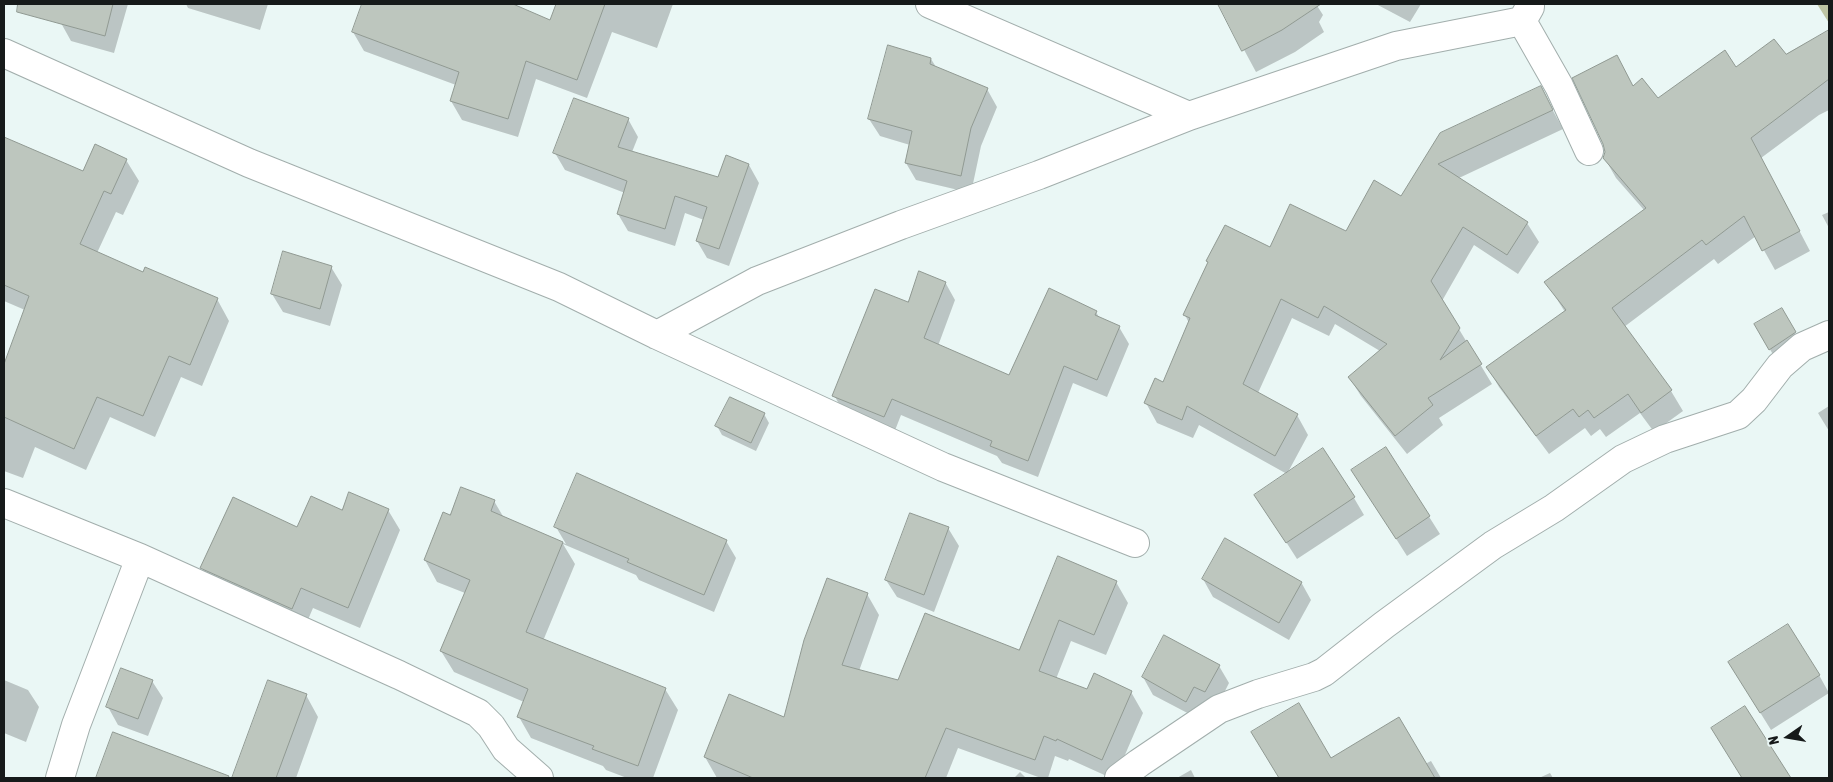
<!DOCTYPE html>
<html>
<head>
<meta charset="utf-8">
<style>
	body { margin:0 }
	#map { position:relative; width:1833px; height:782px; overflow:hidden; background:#eaf7f5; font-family:"Asap Condensed",sans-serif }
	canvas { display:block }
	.frame { position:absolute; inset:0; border:5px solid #161a1a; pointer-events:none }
	.north { position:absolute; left:1763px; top:712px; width:50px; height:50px; -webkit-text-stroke:4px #eaf7f5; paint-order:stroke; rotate:257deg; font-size:14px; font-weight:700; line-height:20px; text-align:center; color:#161a1a }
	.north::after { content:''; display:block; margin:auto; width:18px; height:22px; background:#161a1a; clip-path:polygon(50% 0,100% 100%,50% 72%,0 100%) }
</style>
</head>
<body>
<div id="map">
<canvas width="1833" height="782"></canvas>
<div class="frame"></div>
<div class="north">N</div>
</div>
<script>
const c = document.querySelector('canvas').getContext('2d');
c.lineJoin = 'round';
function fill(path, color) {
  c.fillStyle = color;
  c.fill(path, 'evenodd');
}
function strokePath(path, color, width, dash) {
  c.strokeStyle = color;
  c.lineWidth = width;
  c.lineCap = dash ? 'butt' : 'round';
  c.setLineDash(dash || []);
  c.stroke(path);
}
fill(new Path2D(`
	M1817,4H1829V23Z`), '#bec5a4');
fill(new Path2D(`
	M66,4H128L114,53L71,41L61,23Z
	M186,4H268L260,30L188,8Z
	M363,4H510L551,22L558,4H673L657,48L612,32L587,98L536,79L518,137L462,120L451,101L456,85L364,51L353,32Z
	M1232,4H1316L1323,15L1319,22L1324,32L1295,52L1256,72L1222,9Z
	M1376,4H1421L1410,22Z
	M1829,32V110L1819,115L1761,158L1810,251L1775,270L1756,236L1718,264L1714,259L1624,327L1671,391L1683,411L1654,432L1640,413L1606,437L1600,429L1591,436L1585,428L1549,454L1499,387L1488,368L1565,312L1546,282L1644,210L1616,178L1604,157L1633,87L1658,99L1736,69L1786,56Z
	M931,59L936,67L987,89L997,107L981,146L971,193L916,180L906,163L910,145L880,136L869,119Z
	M1540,87L1563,129L1459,178L1527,223L1539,242L1518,274L1474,245L1442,301L1492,384L1439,418L1443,425L1407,454L1361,396L1349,377L1380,351L1335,324L1329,336L1292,318L1258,393L1297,415L1308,435L1287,474L1199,425L1193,438L1157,423L1146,403L1164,383L1189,323L1185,315L1270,249L1346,232L1401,198L1441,134Z
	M628,119L638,137L632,152L719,179L749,165L759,183L729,266L707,258L697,241L704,220L685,213L675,246L628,231L618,214L625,193L565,170L555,153Z
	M4,138L83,173L126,160L139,181L123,215L116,212L97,253L144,273L217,299L229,321L202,386L181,377L155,437L110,417L86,470L35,447L23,478L4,471V368L25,310L4,301Z
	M1829,212V228L1822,215Z
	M331,267L342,285L330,326L283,312L272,294Z
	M945,282L955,300L938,346L1010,376L1096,312L1100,319L1119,327L1129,344L1107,397L1073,383L1038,477L1002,463L997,456L901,415L894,433L844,413L834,395L908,304Z
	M1781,310L1800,342L1775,358L1756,325Z
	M1829,406V431L1818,413Z
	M764,414L769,423L756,451L722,435L717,426Z
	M1386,449L1440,534L1407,556L1353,471Z
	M1256,495L1354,498L1364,515L1297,559Z
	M494,501L504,518L566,544L556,527L726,541L736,558L714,612L639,580L636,575L563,544L575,564L543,641L665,689L678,710L653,778H627L606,770L603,766L531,738L519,717L524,702L454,672L441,651L465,593L437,582L425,560L451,516Z
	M388,510L400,530L360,628L313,608L304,629L214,589L202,568L342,512Z
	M948,528L959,546L934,612L897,597L886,580Z
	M1059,557L1116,582L1128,603L1106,655L1071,641L1056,679L1087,691L1131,692L1143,713L1115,778H1111L1069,759L1068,761L1055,756L1048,778H1041L958,748L946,778H717L705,757L785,719L867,594L879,615L859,671L899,681L1019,652Z
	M1203,579L1301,582L1311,600L1289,640L1213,597Z
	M1219,666L1229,683L1216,709L1197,718L1153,695L1143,677Z
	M1819,675L1829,693L1771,730L1740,680Z
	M4,680L28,690L39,707L26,742L4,733Z
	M152,681L163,698L148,736L118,725L108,707Z
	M269,682L306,695L318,717L296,778H233Z
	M1253,732L1340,776L1337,778H1280Z
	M114,734L232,778H97Z
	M1339,755L1425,764L1431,761L1441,778H1351Z
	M1191,770L1195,778H1177Z
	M1020,772L1026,778H1014Z
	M1550,773L1553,778H1539Z`), '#0003');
const building = new Path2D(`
	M18,4H113L105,36L17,12Z
	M362,4H513L550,20L556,4H605L577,80L526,61L508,119L450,101L459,72L352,32Z
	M1218,4H1321L1282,30L1242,51Z
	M1829,30V79L1751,138L1800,231L1762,251L1744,216L1706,245L1702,240L1612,308L1672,390L1641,413L1628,394L1594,418L1588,410L1579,417L1573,409L1536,436L1486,367L1566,310L1544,282L1646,208L1603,158L1605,152L1603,144L1572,78L1617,55L1633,86L1642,78L1658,98L1725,50L1736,67L1774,39L1786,54Z
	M888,45L931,58L930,64L988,88L971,128L961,176L905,163L912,131L868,119Z
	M1541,86L1553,110L1438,164L1528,222L1507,255L1463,227L1431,281L1460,328L1440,360L1467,340L1482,364L1428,398L1433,405L1395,436L1348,377L1387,344L1324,306L1318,318L1281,299L1243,384L1298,414L1275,456L1187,406L1182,420L1144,403L1155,378L1163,382L1190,318L1183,315L1208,262L1206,261L1225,225L1270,247L1290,204L1346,231L1374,180L1401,196L1440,133Z
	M574,98L629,118L618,147L718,177L726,155L749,164L719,249L696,241L707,207L675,196L665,229L617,214L627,181L553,153Z
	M4,137L83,171L95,144L127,159L111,194L104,191L80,244L143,272L145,267L218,298L190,365L169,356L143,416L97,397L74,449L4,417V364L29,296L4,285Z
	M283,251L332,266L320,309L271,294Z
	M919,271L946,282L924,338L1009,375L1049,288L1097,311L1095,315L1120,326L1097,380L1064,366L1028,461L990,446L992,441L892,399L884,417L832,396L875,289L908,302Z
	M1782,308L1796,332L1769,350L1754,324Z
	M730,397L765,413L751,443L715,426Z
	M1386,447L1430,516L1396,539L1351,470Z
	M1323,448L1355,497L1286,543L1254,495Z
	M577,473L727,540L704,595L627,562L629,559L554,527Z
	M461,487L495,500L491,511L563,542L526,632L666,688L638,766L592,749L594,746L517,717L528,689L440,651L470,580L424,560L443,512L450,515Z
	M349,492L389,509L348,608L301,588L292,609L200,568L233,497L297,527L311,496L342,510Z
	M910,513L949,527L924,595L885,580Z
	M1225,538L1302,582L1279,623L1202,579Z
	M1058,556L1117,581L1094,635L1059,620L1039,671L1087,689L1094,673L1132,691L1102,760L1057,739L1056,741L1044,736L1035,760L946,728L925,778H753L704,757L729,694L784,717L804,640L827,578L868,593L842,665L898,680L925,613L1019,650Z
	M1788,624L1820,675L1760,713L1728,662Z
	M1164,635L1220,665L1205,692L1194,687L1186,702L1142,677Z
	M121,668L153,680L138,719L106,707Z
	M268,680L307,694L276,778H232Z
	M1299,703L1331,758L1399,717L1435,778H1279L1251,732Z
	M1745,706L1791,778H1742L1711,728Z
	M113,732L229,776L228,778H96Z`);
fill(building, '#bdc6be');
strokePath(building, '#909992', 1);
const minor = new Path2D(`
	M930,4L1189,116
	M1522,21L1559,86L1589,151
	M4,53L249,163L559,287L657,335L943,467L1135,543
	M657,335L757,281L901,225L1039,175L1189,116L1396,46L1522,21L1530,7V4
	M4,503L140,558L399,675L478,713L491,726L506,749L539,778
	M60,778L76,725L140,558
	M1119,778L1139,763L1219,709L1258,694L1314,677L1324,672L1384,625L1493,545L1554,508L1623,459L1665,439L1738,415L1754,400L1780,366L1802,347L1829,335`);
strokePath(minor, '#a2aeac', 30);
strokePath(minor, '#fff', 28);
</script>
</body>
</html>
